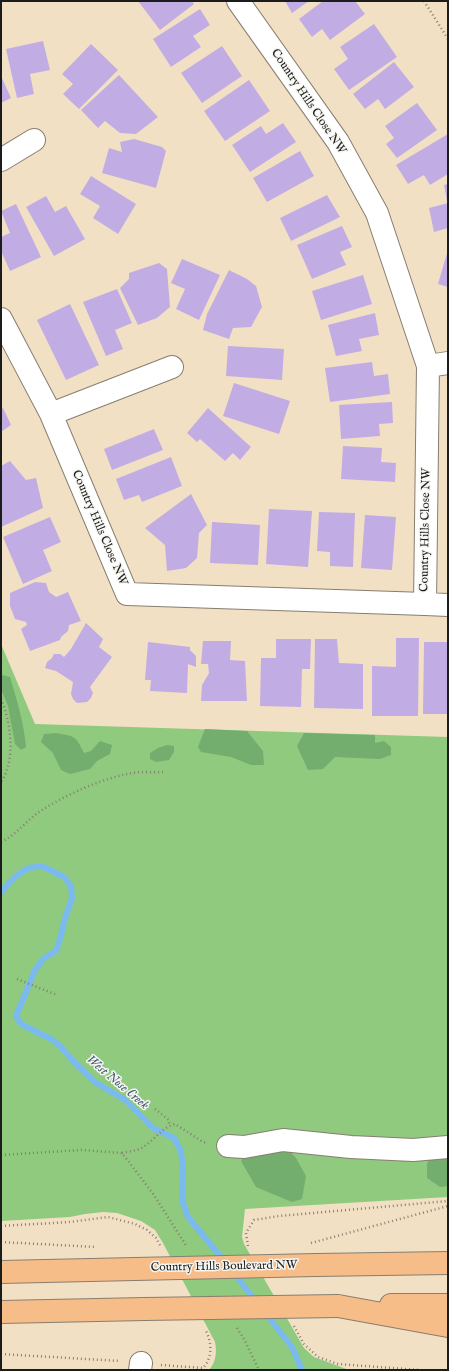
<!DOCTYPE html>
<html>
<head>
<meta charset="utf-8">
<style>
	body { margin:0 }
	#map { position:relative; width:449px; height:1371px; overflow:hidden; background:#f2e0c5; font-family:"IM FELL English",serif }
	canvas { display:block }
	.frame { position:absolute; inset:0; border:2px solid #1c1c1c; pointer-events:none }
</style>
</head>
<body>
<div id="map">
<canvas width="449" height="1371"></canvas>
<div class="frame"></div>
</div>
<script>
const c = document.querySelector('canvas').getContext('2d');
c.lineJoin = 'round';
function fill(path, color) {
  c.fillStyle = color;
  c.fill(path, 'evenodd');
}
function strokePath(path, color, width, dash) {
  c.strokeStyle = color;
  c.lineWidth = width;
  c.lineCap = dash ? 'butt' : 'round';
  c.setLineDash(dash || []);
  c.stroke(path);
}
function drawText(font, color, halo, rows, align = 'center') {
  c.font = font + ' "IM FELL English",serif';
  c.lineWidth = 3;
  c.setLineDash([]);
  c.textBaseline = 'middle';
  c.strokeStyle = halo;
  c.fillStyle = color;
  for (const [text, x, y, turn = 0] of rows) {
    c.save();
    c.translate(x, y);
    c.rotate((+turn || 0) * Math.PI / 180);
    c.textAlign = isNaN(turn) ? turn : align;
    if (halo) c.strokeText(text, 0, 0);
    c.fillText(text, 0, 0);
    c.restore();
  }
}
fill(new Path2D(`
	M1,644L35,724L448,737V1197L245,1209L242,1237L244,1244L304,1348L314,1357L349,1370H209C216,1362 217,1352 215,1342L163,1243L155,1230L141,1221L117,1213L103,1212L85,1214L70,1217L1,1221Z`), '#8fca7f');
fill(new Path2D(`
	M2,675L10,677C17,701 24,723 26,747L21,750L15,744L8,706L1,689Z
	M205,729L247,731L263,751L264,765H251L231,757L201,752L198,747Z
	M56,733C76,737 75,735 84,753L91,751L100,741L112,745L110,754L97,761L90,769L70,774L61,770L53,753L41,742L44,734Z
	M304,733L375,735V743L384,741L391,747V755L380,759L335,757L323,769L308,770L297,746Z
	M167,745L174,746V752L169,760L156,762L150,759V753L158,748Z
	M284,1145L296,1158L306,1176L302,1199L292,1202L256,1187L241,1161L247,1152Z
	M448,1152V1186L440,1187L427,1178V1164L432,1153Z`), '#73ae6e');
strokePath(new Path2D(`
	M1,892L16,876L28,868L42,866L64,877L71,886L72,898L65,918L60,939L56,951L44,958L35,970L16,1016L21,1024L53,1040L61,1047L74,1062L95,1082L125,1100L153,1128L174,1138L181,1151L183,1170L182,1200L188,1217L225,1262
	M233,1272L257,1303
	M265,1313L292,1347L302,1370`), '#7bbaef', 6);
fill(new Path2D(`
	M138,1H192L194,4L160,30Z
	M285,1H309L292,13Z
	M323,1H355L365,14L330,40L322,29L312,37L299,19Z
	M200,9L210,25L193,36L201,47L171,67L153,39Z
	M374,24L397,57L349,90L334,69L348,59L340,47Z
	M43,41L50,70L30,74L34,94L17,98L6,49Z
	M91,44L118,70L79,109L63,94L73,84L62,74Z
	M222,46L242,76L202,103L181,73Z
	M394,62L414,87L385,109L378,99L365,109L353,94Z
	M119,75L158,117L136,134L120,133L105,121L98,128L81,110Z
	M1,76L11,98L1,103Z
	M249,80L270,111L225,141L204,111Z
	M417,103L437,130L397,158L386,144L394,138L385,126Z
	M283,123L296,142L250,172L232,145L261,126L266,134Z
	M448,134V174L430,185L424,175L408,184L396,165Z
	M134,139L162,147L166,151L156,188L102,173L109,148L122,152L120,142Z
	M300,151L314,176L267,202L253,178Z
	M91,176L136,204L118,234L93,218L100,206L80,194Z
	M448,184V200L447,201L444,185Z
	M327,195L340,217L291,241L280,218Z
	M46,196L55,212L66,206L85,239L54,256L26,207Z
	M448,203V228L434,232L429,208Z
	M16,204L41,257L10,271L1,251V237L10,233L1,211Z
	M342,226L352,247L340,252L346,265L312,279L297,245Z
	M448,250V287L438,284Z
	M182,259L220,275L199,320L176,309L185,289L171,283Z
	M159,263L167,269L170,307L157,318L138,325L120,288L129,279V273Z
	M229,270L247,279L256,286L262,307L251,327L233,328L229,339L203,330L207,314Z
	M363,275L372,304L321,320L312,291Z
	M117,289L132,323L115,330L123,349L106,356L83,302Z
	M70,304L99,365L66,380L37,320Z
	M375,313L379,335L359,339L362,351L336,356L328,325Z
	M228,346L284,349L282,380L226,376Z
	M372,362L374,376L388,374L390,394L330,402L325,368Z
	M234,383L290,401L279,434L223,416Z
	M392,402L393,423L379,424L380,436L341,439L339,405Z
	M3,408L11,425L1,432V409Z
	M208,408L251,447L240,460L233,453L225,461L200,439L197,442L187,433Z
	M154,429L163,450L112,470L104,449Z
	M343,446L382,448L381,462L396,463L395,482L341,479Z
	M171,457L182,486L142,502L139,495L124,500L116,479Z
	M10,461L26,480L36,478L43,508L1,527V466Z
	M191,494L207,525L199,533L197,558L186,568L167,571L165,545L145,528Z
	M269,509L312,511L308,567L266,564Z
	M319,512L355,513L353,567L330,566V552L317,551Z
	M365,515L396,517L392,570L361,568Z
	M50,517L61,542L43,550L52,571L23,584L3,537Z
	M212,522L260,525L258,565L210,563Z
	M35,582L46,583L49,592L56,597L68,592L81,621L69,625L68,631L61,637L60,640L30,651L21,629L27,625L26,622L15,619L10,606V593Z
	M86,623L103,639L99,647L112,657L90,687L93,693L91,698L87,702L77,703L73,699L71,694L73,682L56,671L45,668L47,662L52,658L54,654H60L64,657L71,649Z
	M396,638H419L418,716H372V666L396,667Z
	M276,639H311L310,669H302L301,707L260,706L261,658H276Z
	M315,639H337L339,663L363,664V709L314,708Z
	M203,641H231L230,660L245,661L247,701H201L202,685L209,673L208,664H201Z
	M148,642L190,647V650L196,656V667L188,664L187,693L150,691L151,680H145Z
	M424,642H448V714H423Z`), '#c2ace4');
const minor = new Path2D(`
	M1,160L34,140
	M1,319L51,414L127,594L425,604L428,366L377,213L338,142L238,1
	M428,366L448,363
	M51,414L172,367
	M425,604L448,605
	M228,1146L244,1147L283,1140L351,1147L413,1150L448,1147
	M140,1370L141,1363`);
const major = new Path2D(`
	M316,1265L448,1263
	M1,1272L135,1269
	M391,1305H448
	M338,1306L448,1326
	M1,1312L145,1309`);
strokePath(minor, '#877e70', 24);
strokePath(major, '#877e70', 24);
strokePath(new Path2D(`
	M424,1L448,39
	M1,699C11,721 16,761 1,782
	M1,842C16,835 26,821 39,812C67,794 100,779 132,773C142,771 153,773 163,772
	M17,979L57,995
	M155,1109L169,1120V1125
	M122,1153C130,1151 139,1151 146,1145C156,1138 163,1127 175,1124L203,1142L208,1143
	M1,1155L82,1150L122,1153L154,1195L187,1247
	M1,1226L70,1222L108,1217L135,1224L147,1230L156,1238L161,1247
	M1,1242L96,1247
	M311,1243L448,1206
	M248,1246L246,1233L254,1220L279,1216L448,1201
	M294,1326L304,1344L318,1357L338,1364L420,1370
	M237,1328L244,1339L259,1370
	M1,1354L120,1361
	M161,1365L203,1368C213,1357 212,1342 205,1329`), '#877e70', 2.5, [1, 3]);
strokePath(minor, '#fff', 22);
strokePath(major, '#f7bd88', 22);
const majorBridge = new Path2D(`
	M135,1269L316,1265
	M145,1309L338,1306`);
strokePath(majorBridge, '#877e70', 24, []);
strokePath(majorBridge, '#f7bd88', 22);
drawText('12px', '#1c1c1c', '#f6f6f2', [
	["Country Hills Close NW",308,102,56],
	["Country Hills Close NW",99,528,67],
	["Country Hills Close NW",426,530,-89],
	["Country Hills Boulevard NW",224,1267,-1]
]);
drawText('italic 13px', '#425b70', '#f6f6f2', [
	["West Nose Creek",117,1083,40]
]);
</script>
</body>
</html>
